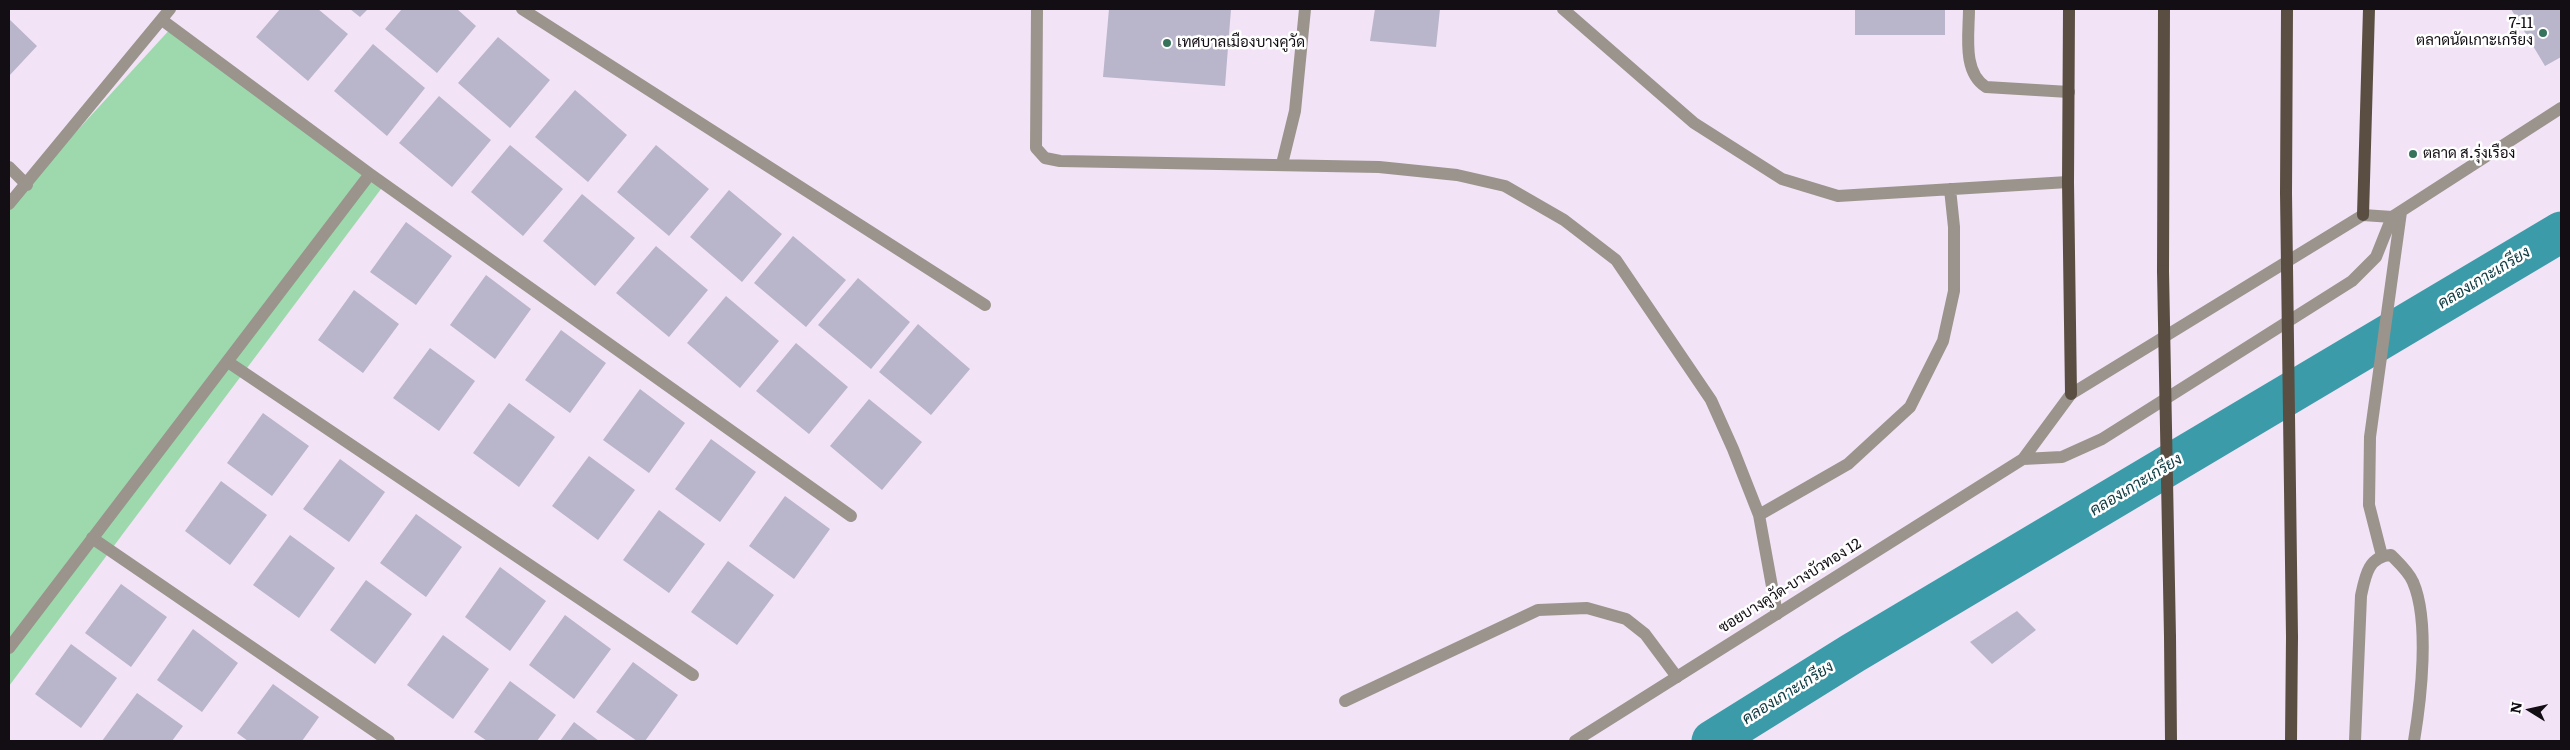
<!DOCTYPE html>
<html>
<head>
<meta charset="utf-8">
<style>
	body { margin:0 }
	#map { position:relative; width:2570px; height:750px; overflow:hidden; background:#f2e3f6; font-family:Literata,serif }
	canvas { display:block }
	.frame { position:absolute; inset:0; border:10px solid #130e14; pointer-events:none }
	.north { position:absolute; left:2505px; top:685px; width:50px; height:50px; -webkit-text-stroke:4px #fff; paint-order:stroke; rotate:280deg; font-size:14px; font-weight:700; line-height:20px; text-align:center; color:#130e14 }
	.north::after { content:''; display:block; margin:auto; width:18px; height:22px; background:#130e14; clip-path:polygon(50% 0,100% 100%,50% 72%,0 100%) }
</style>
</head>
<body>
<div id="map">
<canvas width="2570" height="750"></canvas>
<div class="frame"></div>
<div class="north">N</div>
</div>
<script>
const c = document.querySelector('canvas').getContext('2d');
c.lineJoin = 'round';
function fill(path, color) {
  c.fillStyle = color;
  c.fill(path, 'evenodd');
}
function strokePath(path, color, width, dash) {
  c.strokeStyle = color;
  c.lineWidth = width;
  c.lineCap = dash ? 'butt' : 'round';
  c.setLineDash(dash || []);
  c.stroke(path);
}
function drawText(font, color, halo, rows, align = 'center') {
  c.font = font + ' Literata,Sarabun,serif';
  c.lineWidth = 5;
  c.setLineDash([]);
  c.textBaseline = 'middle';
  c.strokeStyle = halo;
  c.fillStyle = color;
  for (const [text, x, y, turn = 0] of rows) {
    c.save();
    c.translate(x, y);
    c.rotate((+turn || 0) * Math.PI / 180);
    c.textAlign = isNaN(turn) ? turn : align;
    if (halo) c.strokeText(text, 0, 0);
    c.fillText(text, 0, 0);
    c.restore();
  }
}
fill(new Path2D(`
	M173,26L387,181L9,686V205Z`), '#9dd9ac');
strokePath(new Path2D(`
	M1712,741L1853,653L2561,232`), '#3c9ba8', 41);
fill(new Path2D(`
	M280,9H318L348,34L308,81L256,37Z
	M350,9H368L360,17Z
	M402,9H457L476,26L437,73L385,29Z
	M1109,9H1231L1225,86L1103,77Z
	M1375,9H1440L1436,47L1370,41Z
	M1855,9H1945V35H1855Z
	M2511,9H2561V57L2545,66Z
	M9,19L37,46L9,76Z
	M498,37L550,80L510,128L458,83Z
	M373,44L425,88L387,136L334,91Z
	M575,90L627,135L588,182L535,137Z
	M439,96L491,140L452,187L399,143Z
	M510,145L563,189L523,236L471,192Z
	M656,145L709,189L669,236L617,192Z
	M729,190L782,234L742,282L690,237Z
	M582,194L635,238L595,286L543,241Z
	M406,222L452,256L416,305L370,272Z
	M793,236L846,280L806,327L754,283Z
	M656,246L708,290L669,337L616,293Z
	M486,275L531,309L495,359L450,325Z
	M858,278L910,322L871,369L818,325Z
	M354,290L399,324L363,373L318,340Z
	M726,296L779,341L740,388L687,343Z
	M918,324L970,369L931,415L879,372Z
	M561,330L606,363L570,413L525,380Z
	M796,343L848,387L809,434L756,391Z
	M430,348L475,381L439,431L393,398Z
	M640,389L685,423L649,473L603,440Z
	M869,399L922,442L882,490L830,446Z
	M509,403L555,437L519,487L473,453Z
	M263,413L309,446L272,496L227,463Z
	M711,439L756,472L720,522L675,489Z
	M589,456L635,490L598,540L552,506Z
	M340,459L385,492L349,542L303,509Z
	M221,481L267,515L230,565L185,531Z
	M785,496L830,529L794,579L749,546Z
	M659,510L705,544L669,593L623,560Z
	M416,514L462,547L426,597L380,563Z
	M290,535L335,568L299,618L253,585Z
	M728,561L774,595L737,645L691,612Z
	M500,567L546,601L510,651L465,617Z
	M366,580L412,614L375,664L330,630Z
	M121,584L167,617L131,667L85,633Z
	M2017,611L2036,630L1992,664L1970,642Z
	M565,615L611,649L574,699L529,665Z
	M193,629L238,663L202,712L157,680Z
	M443,635L489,669L453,719L407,685Z
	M71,644L117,678L81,728L35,694Z
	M633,662L678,695L645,741H637L596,712Z
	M510,681L556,715L537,741H487L474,732Z
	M273,684L319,717L302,741H248L237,733Z
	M137,693L183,726L172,741H102Z
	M574,722L599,741H560Z`), '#b9b5ca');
strokePath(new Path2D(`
	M1037,9L1036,148L1045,158L1060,161L1379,167L1457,175L1505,186L1564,220L1616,260L1711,400L1733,449L1759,515L1777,614
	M1563,9L1694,123L1782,179L1838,196L2068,182
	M1969,9C1969,34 1962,72 1986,87L2069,92
	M1282,164L1295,111L1305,9
	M1759,515L1848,464L1910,407L1943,341L1954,291V227L1950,189
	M1345,701L1538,610L1587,608L1626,619L1645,634L1677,677`), '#9a948c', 12);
strokePath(new Path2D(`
	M522,9L985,305
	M162,20L370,174L851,516
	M9,167L27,185
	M9,204L170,9
	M228,362L693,675
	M2023,459L2062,457L2102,439L2352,281L2376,257L2392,217
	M92,538L389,741
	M2382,556L2369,505L2370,437L2401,212
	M9,648L370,174
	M1575,741L2023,459L2071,394L2363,215L2392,217L2561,108
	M2355,741L2361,596C2365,577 2368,556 2391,555C2399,563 2409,572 2413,582C2430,621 2421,699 2414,741`), '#9a948c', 12);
strokePath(new Path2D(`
	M2069,9L2068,182L2071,394
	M2286,193L2287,9
	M2363,215L2369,9
	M2163,271L2164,9
	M2170,637L2171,741
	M2291,741L2292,637`), '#5a4e42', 12);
strokePath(new Path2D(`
	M2286,193L2292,637
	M2163,271L2170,637`), '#5a4e42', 12);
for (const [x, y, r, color] of [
	[2543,33,5,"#37725c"],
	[1167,43,5,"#37725c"],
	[2413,154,5,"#37725c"]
]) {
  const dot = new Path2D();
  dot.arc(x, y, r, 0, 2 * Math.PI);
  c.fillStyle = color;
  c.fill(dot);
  strokePath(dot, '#fff', 2);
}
drawText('15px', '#130e14', '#fff', [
	["7-11",2533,24,"right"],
	["ตลาดนัดเกาะเกรียง",2533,41,"right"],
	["เทศบาลเมืองบางคูวัด",1177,43],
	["ตลาด ส.รุ่งเรือง",2423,154]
], 'left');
drawText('15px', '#130e14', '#fff', [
	["ซอยบางคูวัด-บางบัวทอง 12",1790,586,-32]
]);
drawText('italic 16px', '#0d393f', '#fff', [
	["คลองเกาะเกรียง",2484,278,-31],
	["คลองเกาะเกรียง",2136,485,-31],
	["คลองเกาะเกรียง",1788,693,-32]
]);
</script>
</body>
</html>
